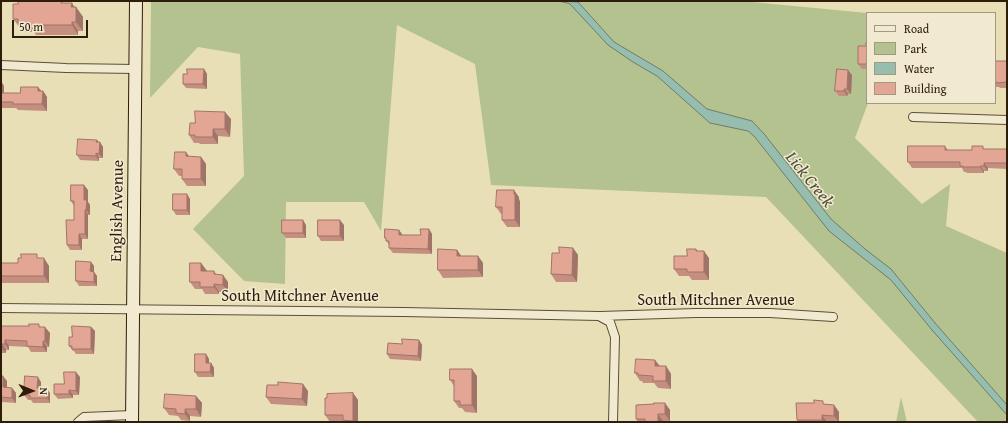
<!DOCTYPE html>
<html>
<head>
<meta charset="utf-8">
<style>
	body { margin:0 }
	#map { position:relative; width:1008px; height:423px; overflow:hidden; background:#e9dfb7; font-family:"Gentium Book Plus",serif }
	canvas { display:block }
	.frame { position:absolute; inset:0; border:2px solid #2d1d0a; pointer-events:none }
	.legend { position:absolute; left:866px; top:12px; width:130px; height:92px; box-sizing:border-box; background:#f1ead0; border:1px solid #a39881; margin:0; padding:5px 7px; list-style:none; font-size:12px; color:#2d1d0a }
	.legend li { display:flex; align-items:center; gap:8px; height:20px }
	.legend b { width:20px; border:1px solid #a39881 }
	.north { position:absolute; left:12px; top:371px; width:40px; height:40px; -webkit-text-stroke:3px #f1ead0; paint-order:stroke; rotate:91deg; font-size:11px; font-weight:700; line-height:16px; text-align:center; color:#2d1d0a }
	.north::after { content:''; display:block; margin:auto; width:14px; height:18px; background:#2d1d0a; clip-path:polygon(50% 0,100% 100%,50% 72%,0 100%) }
	.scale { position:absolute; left:12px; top:20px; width:76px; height:18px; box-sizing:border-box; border:2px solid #2d1d0a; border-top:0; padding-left:5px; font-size:12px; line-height:14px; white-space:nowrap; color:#2d1d0a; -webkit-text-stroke:3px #f1ead0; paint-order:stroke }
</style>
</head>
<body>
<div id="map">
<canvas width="1008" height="423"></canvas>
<div class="frame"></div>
<ul class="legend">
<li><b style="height:5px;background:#f1ead0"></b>Road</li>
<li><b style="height:11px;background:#b4c290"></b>Park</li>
<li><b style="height:11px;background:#97bdae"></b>Water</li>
<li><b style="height:11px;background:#e4a694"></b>Building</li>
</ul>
<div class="north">N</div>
<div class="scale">50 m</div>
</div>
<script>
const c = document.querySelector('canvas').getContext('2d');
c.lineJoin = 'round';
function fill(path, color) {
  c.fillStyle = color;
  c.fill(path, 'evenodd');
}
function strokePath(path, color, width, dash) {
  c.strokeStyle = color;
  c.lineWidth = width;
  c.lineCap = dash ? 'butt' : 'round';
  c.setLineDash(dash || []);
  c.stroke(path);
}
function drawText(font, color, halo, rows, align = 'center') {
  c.font = font + ' "Gentium Book Plus",serif';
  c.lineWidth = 3;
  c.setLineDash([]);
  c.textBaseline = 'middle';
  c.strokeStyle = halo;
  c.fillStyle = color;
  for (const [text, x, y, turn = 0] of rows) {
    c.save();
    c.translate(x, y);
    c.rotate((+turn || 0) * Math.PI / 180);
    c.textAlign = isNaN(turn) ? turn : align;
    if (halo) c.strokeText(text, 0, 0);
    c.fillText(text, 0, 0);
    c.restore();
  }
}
fill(new Path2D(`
	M151,1H742L867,13V103H868L855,138L922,204L950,184L946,226L1007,253V422H978L766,197L491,185L475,64L397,25L381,231L364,202H286L285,284L244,281L193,229L244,176L240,54L198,47L150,98Z
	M901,397L907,422H896Z`), '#b4c290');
const water = new Path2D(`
	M559,1L578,2L614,42L663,71L707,109L752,121L765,135L831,219L865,249L891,269L935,323L1007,405V415L932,330L891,280L829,231L754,136L748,131L710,123L657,76L633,62L608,45L570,4Z`);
fill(water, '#97bdae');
strokePath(water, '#6d7d6c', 1);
const street = new Path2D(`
	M1,65L66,68L136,69
	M913,117L1007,120
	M1,308L404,312L599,316L610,322L615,337L613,422
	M600,316L696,313H770L833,317
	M78,422L84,417L132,415`);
const secondary = new Path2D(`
	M132,422L136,1`);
strokePath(street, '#5c4e35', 10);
strokePath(secondary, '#2d1d0a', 14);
strokePath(street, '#f1ead0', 8);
strokePath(secondary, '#f1ead0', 12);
fill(new Path2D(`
	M61,1L63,3H72L74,7H76L83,17V31H78V35H36L34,32H25L22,28H20L13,19Z
	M867,43V69H862L858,64Z
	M995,61H1007V88H1000L999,87H995Z
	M204,69L207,74V89L186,88L183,84L187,74Z
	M852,75L851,94H848L847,96H839L835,91Z
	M1,81L4,86V93H20L43,91L47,97V111L18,110L16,108H1Z
	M231,119L230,137L218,136V144H200L199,143H194L189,135L195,123Z
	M97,140L103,147V158H99V161L80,160L77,155Z
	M945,146L948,150H972L985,149H1007V169L988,168V171H984V173H967L966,172H964L962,168H912L908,162Z
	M189,157H201L206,164V186H187L182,179V176H179L174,169Z
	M88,190V202L90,205V215H88V239H82V250H70L67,245L74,220V206L71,201Z
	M519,197V199L520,202V227H507L502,220V214H501L496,207Z
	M190,199V215H176L173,210Z
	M306,225V238H286L282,233Z
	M344,225V241H321L318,236Z
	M429,229L432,234V254L393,253L389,248V245L385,238L399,230L402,235H421Z
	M573,248L578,255L577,282H556L551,274L559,253Z
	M696,249L698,251L709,258V280H692L689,276H679L674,269Z
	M457,250L461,256H478L483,263V277L443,278L438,270Z
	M40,258L49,266V283H2V286H1V262L2,263H18Z
	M91,262L94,266V272L97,276V286H79L76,281Z
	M201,263L207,271H214L217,275L228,282V292H219V294H205L202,289H195L190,282Z
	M1,326L41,327L50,333L49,347H47V352H31L28,347L9,346V350H6V353H1Z
	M91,327L95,331L94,354H76L74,351H73L69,346L72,337Z
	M419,340L422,345L421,361L390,359L387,354L402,344Z
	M206,354L209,359V363H211L214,368V377H198L195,372Z
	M655,360L660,366H666L671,374V389L658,388L654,383H643L642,381H640L635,373Z
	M1,376L7,381V388H12L16,393V403L1,402Z
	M477,376V413L465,412L462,408H459L454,401V386L450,380Z
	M80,377L79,395H73V398L58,399L54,394L64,384Z
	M41,382V388L50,393V403H33L31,400H28L24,395Z
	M308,391L307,406L271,404L266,397Z
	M353,393L358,400V422H330L325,415L327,398Z
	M196,396L202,403L201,417L190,416V421L181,420L178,416L169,415L164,408Z
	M665,403L670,410V421H663V422H638L636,419L654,404Z
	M825,404L834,405L839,412V422H798L797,420Z`), '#c48f7f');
fill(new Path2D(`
	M72,3L76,10V7L83,17V31L76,22L71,7Z
	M72,22L78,31V35L72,25Z
	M204,69L207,74V89L203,84Z
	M848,70L852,75L851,94L847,89Z
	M1,81L4,86V99L1,94Z
	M38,87L43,93V91L47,97V111L42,104L38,91Z
	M844,89L848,94L847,96L844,91Z
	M225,112L231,119L230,137L225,129Z
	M213,129L218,136V144L213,137Z
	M97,140L100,145V142L103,147V158L99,154L96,142Z
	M186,152L191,159L186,156Z
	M96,153L99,158V161L96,156Z
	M201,157L206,164V186L201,179Z
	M984,163L988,168V171L984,166Z
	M980,166L984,171V173L980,167Z
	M84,185L88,190V202L90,205V215L86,210L84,200Z
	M514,190L519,197V199L520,202V227L515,220Z
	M187,194L190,199V215L187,210Z
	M85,210L88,215V239L85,234Z
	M303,220L306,225V238L303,233Z
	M340,220L344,225V241L340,236Z
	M429,229L432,234V254L428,249Z
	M399,230L402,234V240L399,235Z
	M79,234L82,239V250L79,245Z
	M573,248L578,255L577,282L572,275Z
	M457,250L462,257L457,256Z
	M704,251L709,258V280L704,272Z
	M478,256L483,263V277L478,270Z
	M44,258L49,266V283L44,276Z
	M91,262L94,266V272L97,276V286L94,282L90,271Z
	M201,263L207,271L206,278L201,271Z
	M223,275L228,282V292L223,285Z
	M214,284L219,292V294L214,287Z
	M45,327L50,333L49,347L45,341Z
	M91,327L95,331L94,354L91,349Z
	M5,340L9,346V350L5,344Z
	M419,340L422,345L421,361L418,356Z
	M43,341L47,347V352L43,347Z
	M2,344L6,350V353L1,347Z
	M206,354L209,359V368L206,363Z
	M655,360L660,367L655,366Z
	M211,363L214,368V377L210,372Z
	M666,366L671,374V389L666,381Z
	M472,369L477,376V413L472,405Z
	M76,372L80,377L79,395L76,391Z
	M3,376L7,381V392L3,387Z
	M38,377L41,382V393L37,388Z
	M303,384L308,391L307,406L302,399Z
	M12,388L16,393V403L12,398Z
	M47,388L50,393V403L47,398Z
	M69,390L73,395V398L69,394Z
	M353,393L358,400V422H354L353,421Z
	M196,396L202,403L201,417L196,409Z
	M665,403L670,410V421L665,414Z
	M834,405L839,412V422L834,416Z
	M185,409L190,416V421L185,414Z
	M658,414L663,421V422H658Z
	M822,415L827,422H823L822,420Z`), '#a07468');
const building = new Path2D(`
	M18,1H61V3H72L71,7H76V22H72V25H30L29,22L18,23V19H13V4H18Z
	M866,43H867V64H858V46H866Z
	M995,61H1007V82L996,83V81H995Z
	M187,69H204L203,84H183V74H187Z
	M837,69L848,70L847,89H844V91H835Z
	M21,87H38V91H43L42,104H13V102H1V93H20Z
	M195,111L225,112V129H213V137H195V135H189L190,123H195Z
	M78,139L97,140L96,142H100L99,154L96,153V156L77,155Z
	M908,146H945V150H972V146H983V149H1007V163H984V166H980V167H963V166H960V162H908Z
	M175,152H186V156L201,157V179H182V169H174Z
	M71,185H84V200H87L86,210H85V234H79V245H67L66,220H74V201H71Z
	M497,190H514V194H515V220H502V207H496Z
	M173,194H187V210H173Z
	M282,220H303V233H282Z
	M318,220H340V236H318Z
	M385,229L399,230V235H421L420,229H429L428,249L389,248V241H386V238H385Z
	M559,247L573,248L572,275L551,274L552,253H559Z
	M438,249L457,250V256H478V270H438Z
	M687,249H696V251H704V272H687V269H674V256H687Z
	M21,254H37V258H44V276H1V263H18V258H21Z
	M76,261L91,262L90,271L94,272V282L76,281Z
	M190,263H201V271H214V274L223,275V285L214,284V287H200V282H190Z
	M29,324H39V327H45V341H43V347L27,346V341L5,340V344H2L1,347V326H29Z
	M72,326L91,327V349H72V346H69V337H72Z
	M402,339L419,340L418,356L387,354L388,343L402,344Z
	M195,354H206V363H211L210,372H195Z
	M636,359L655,360V366H666V381H653V376L638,375V373H635Z
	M450,369H472V405H460V401H454V380H450Z
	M64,372H76V391L69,390V394H54V384H64Z
	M1,376H3V387L12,388V398L1,397Z
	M25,376L38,377L37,388H47V398H30V395H24Z
	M278,382L303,384L302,399L266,397L267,385H278Z
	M353,393V421L343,420V415H325V398H327V394Z
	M165,394L196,396V409H185V414L176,413V409L164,408Z
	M814,400L823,401V404L834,405V416L822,415V420H797L796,403H814Z
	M654,403H665V414H658V422H645V419H636V405L654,404Z`);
fill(building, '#e4a694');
strokePath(building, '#a07468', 1);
drawText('16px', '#2d1d0a', '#f1ead0', [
	["English Avenue",118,211,-89],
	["South Mitchner Avenue",300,297],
	["South Mitchner Avenue",716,301]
]);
drawText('italic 17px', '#4d4d3b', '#f1ead0', [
	["Lick Creek",809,180,51]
]);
</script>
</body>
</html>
